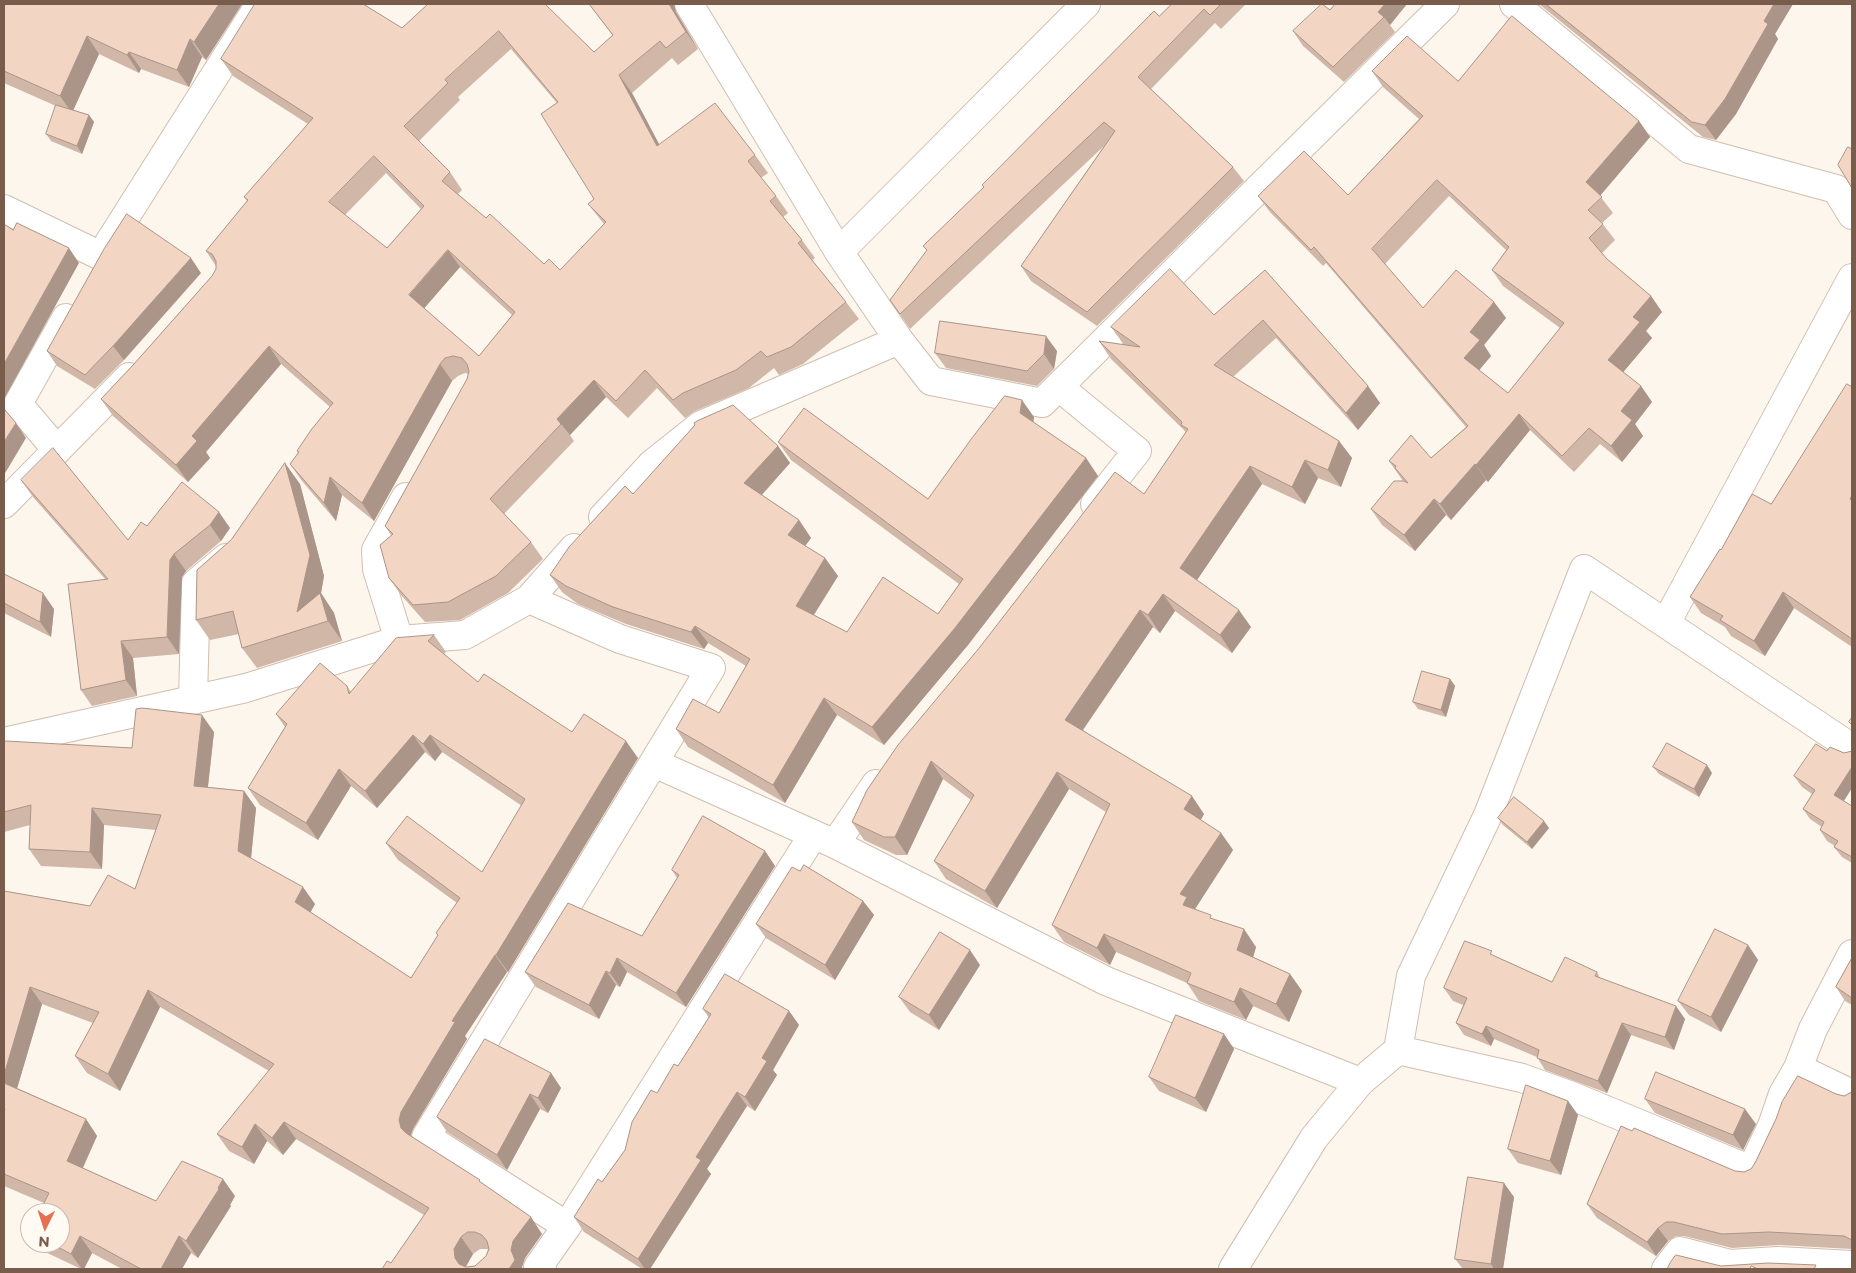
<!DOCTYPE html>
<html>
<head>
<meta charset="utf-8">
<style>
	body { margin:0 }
	#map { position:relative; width:1856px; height:1273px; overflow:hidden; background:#fdf6ec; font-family:Montserrat,sans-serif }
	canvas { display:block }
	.frame { position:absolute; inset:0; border:5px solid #7a5c4d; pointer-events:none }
	.north { position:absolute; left:20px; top:1203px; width:50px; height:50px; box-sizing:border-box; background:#fffaf3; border:1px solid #cabbb1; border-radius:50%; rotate:184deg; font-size:14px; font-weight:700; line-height:20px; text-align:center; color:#7a5c4d }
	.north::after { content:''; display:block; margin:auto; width:18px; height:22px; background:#e76f51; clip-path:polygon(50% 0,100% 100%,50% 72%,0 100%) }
</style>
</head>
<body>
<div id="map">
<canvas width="1856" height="1273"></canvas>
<div class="frame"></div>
<div class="north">N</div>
</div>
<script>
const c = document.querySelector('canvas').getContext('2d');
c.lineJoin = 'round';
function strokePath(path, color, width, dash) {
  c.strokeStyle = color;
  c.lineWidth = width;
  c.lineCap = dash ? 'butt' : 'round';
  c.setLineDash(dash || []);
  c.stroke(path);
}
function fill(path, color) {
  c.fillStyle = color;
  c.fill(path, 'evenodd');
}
const street = new Path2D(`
	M689,4L839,252L899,340L931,381L1042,403L1445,4
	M1514,4L1689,149L1836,189L1852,215
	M4,209L101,256
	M107,246L260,4
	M839,252L1086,4
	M1059,387L1137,451L1095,504
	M57,450L18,404L66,318
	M4,504L129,377
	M603,517L652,464L701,425L899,340
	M529,599L620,639L711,668L426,1137L567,1226
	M1666,623L1852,278
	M399,640L377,569L376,550L406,497
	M193,700L196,583L226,558
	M4,742L246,688L399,640L465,635L529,599L574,548
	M654,763L835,844L1106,981L1360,1082
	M835,844L876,784
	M1852,954L1813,1029L1798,1068L1852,1094
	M1398,1050L1411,976L1488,815L1584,569L1852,748
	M542,1269L538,1267L567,1226L813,835
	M1233,1269L1314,1138L1360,1082L1398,1050L1522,1078L1572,1096L1751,1170L1772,1126L1783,1094L1798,1068
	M1666,1269L1680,1251L1730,1264L1778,1261L1852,1265`);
strokePath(street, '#d1beb0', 30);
strokePath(street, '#fff', 28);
fill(new Path2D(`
	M4,4H242L206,60L202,57L189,87L141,69L139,73L99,54L73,110L89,115L94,122L82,154L51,141L46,134L56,106L4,83Z
	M428,4L594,52L613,36L589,4H674L676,12L698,49L678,65L672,58L632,93L659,144L755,155L768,173L761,178L776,196L788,213L783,217L802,240L815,258L812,260L846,302L859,319L803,364L779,375L774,368L749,388L695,411L685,418L657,388L628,418L606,397L570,435L574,441L504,514L531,542L543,559L508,593L460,620L425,622L401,595L389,578L391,535L385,526L467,379L469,374L465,373L458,376L452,381L374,521L342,495L336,521L302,481L290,464L298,453L297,451L330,407L281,364L206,452L210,458L188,482L113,416L101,399L134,364L212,276L216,269V266L206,251L247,201L244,197L308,124L233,76L221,59L402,28ZM511,49L557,103L594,199L588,204L604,224L560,270L544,264L486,218L458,194L462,190L450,172L419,141L460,100L458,97ZM386,173L421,209L387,248L345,215ZM460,267L512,315L479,356L424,308Z
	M1172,4H1246L1221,29L1215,23L1151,89L1233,167L1244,181L1097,326L1031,281L1021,266L1104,146L910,329L890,300L927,251L923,246L984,188L982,185Z
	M1407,4L1390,25L1395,32L1344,82L1303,46L1293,31L1330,10Z
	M1539,4H1793L1775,34L1778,39L1736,114L1716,140L1703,137Z
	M1372,71L1458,81L1639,121L1650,137L1600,196L1613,213L1602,223L1615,240L1602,253L1607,259L1651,296L1662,312L1646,331L1652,338L1623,372L1641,386L1652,402L1635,424L1643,436L1622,462L1600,444L1574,472L1530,430L1488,482L1486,480L1451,520L1446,515L1415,551L1382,525L1371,509L1403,481L1389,461L1431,458L1466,427L1326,263L1323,266L1270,212L1258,196L1348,195L1419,119L1383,87ZM1449,196L1506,250L1492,270L1503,286L1560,328L1508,393L1479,370L1491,356L1484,345L1506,318L1494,302L1423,308L1385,264Z
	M1265,270L1368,386L1380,403L1358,430L1276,338L1233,377L1339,441L1352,458L1341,487L1318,478L1305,504L1262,484L1197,580L1251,627L1232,653L1175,611L1160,633L1153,627L1083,730L1204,814L1201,820L1221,833L1233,850L1195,909L1215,920L1256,947L1253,957L1290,974L1302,991L1289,1022L1253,1006L1246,1020L1199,1001L1187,983L1116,952L1110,965L1064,942L1052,925L1106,812L1069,789L997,908L946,879L934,861L971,800L943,779L907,855H896L864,840L852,822L1144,494L1186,432L1111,359L1099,341L1124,345L1111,327L1214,315Z
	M201,273L124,360L95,389L57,366L47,351Z
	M1057,351L1054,369L1037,386L946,368L935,353Z
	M1852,387V647L1794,608L1765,656L1731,636L1725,627L1701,613L1690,597L1721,550L1771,504Z
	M1034,417L1033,422L1086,458L1098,476L968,645L884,745L837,715L785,803L688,747L676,729L719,713L746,666L708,643L704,649L626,624L578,604L562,592L550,575L633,494L778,446L790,463L762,495L799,520L811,538L805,546L825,558L838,576L814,615L847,632L938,614L959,584L791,460L778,442L928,499Z
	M21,480L128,540L147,526L182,482L230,528L221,541L186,571L182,577L179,654L133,658L137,696L92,706L81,690L106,580L33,497Z
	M300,484L324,576L321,593L334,613L342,641L257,668L242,648L239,634L210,640L196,620Z
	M4,574L54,609L51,637L4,613Z
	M434,635L446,652L444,654L478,682L572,732L638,758L508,972H507L465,1036L467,1039L413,1129L411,1136L483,1184L542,1234L525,1258L522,1267L382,1269L391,1263L424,1215L296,1139L283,1155L267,1141L254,1164L229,1151L217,1134L269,1071L160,1007L120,1091L87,1073L75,1056L93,1023L42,1004L17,1088L86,1119L97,1136L83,1168L156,1201L235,1196L230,1205L231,1206L198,1258L191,1253L182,1269H122L92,1253L84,1269H81L41,1250L36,1243H60L44,1203L4,1186V891L90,906L135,889L156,830L104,825L102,869L41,866L29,849L30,825L4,832V742L132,748L214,732L208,787L244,791L256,808L251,858L315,904L310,912L411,978L438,936L436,933L457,903L398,860L386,843L482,872L522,806L442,752L435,761L425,752L377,808L351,786L318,840L260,805L248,788L285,727L276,714L347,686L351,692ZM480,1249H488L486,1256L475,1266L466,1267L473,1254Z
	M1450,679L1455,686L1446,717L1418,709L1413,702Z
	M1827,751L1844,753L1852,751V788L1844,801L1852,806V863L1842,857L1834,847L1835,846L1827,841L1820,830L1822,827L1810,819L1803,809L1812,794L1802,787L1794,776Z
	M1653,767L1712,773L1699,797L1659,774Z
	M1498,818L1549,828L1532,849L1503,825Z
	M765,851L775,866L686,1007L627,972L620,987L616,985L599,1019L536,987L525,972L642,936L677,878L672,870Z
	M800,871L863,901L874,915L835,980L766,938L756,924Z
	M1748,945L1758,960L1721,1032L1689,1015L1678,1001Z
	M1495,956L1552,982L1597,972L1600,978L1685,1019L1674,1050L1631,1035L1607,1093L1545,1070L1537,1057L1494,1039L1491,1046L1464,1035L1456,1023L1463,1005L1453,1001L1444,988Z
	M1852,958V1005L1845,1001L1836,987Z
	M980,965L939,1030L910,1012L899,997Z
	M703,1009L789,1011L799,1025L773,1070L777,1075L755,1111L747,1106L707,1169L711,1174L650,1269H642L584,1232L574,1217L602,1182L625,1150L657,1093L678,1066L709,1018Z
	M1224,1034L1234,1049L1206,1112L1159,1091L1149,1077Z
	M551,1073L561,1088L548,1113L540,1109L507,1170L447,1132L437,1117Z
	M1852,1092V1249L1779,1245L1732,1248L1684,1236H1676L1668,1241L1656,1256L1597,1218L1587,1204L1632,1131L1735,1171L1744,1172L1751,1169L1836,1094L1844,1096Z
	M1645,1099L1756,1124L1743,1150L1655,1113Z
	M1568,1101L1578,1115L1561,1175L1518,1163L1508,1149Z
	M1514,1197L1503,1269H1463L1455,1259Z`), '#d1b7a8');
fill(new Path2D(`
	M219,4H242L206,60L194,42Z
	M669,4H674L676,12L698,49L686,32Z
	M1385,4H1407L1390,25L1384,17L1378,12Z
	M1774,4H1793L1775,34L1778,39L1736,114L1716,140L1705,125Z
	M87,36L99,54L72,113L60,96Z
	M190,39L202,57L189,87L177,70Z
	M129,52L141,69L139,73L127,55Z
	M619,75L632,93L669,163L657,146Z
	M89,115L94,122L82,154L77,146Z
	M1639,121L1650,137L1598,198L1586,182Z
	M69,248L79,263L4,399V364Z
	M448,250L460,267L421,312L409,295Z
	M191,258L201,273L124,360L113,346Z
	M1651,296L1662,312L1646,331L1652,338L1620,376L1608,360L1633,317Z
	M1494,302L1506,318L1484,345L1491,356L1476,374L1464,358L1470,332Z
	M1046,336L1057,351L1054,369L1044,354Z
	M269,346L281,364L206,452L210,458L188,482L176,465L192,436Z
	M440,364L452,381L374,521L362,503Z
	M594,380L606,397L570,435L561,424L557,419Z
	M1368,386L1380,403L1358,430L1346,413Z
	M1641,386L1652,402L1635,424L1643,436L1622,462L1611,446L1621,411Z
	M1022,400L1034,417L1032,431L1020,413Z
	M1519,414L1530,430L1488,482L1476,465Z
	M16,423L26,438L4,475V442Z
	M1339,441L1352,458L1341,487L1328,470Z
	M778,446L790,463L756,501L744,483Z
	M1086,458L1098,476L968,645L884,745L872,727Z
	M1305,460L1318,478L1305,504L1292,487Z
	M285,463L300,484L324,576L321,593L334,613L342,641L328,621L297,612Z
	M1475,464L1486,480L1451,520L1440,504Z
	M1250,466L1262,484L1193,586L1180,568Z
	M330,477L342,495L336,521L324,503Z
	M1434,499L1446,515L1415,551L1404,535Z
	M219,512L230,528L221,541L210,525Z
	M799,520L811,538L800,553L788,535Z
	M174,554L186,571L182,577L179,654L167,637L170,560Z
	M825,558L838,576L808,624L796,606Z
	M1783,592L1794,608L1765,656L1754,641Z
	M43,593L54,609L51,637L40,622Z
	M1163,594L1175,611L1160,633L1148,615Z
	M1140,610L1153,627L1078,737L1065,720Z
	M1239,610L1251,627L1232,653L1220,635Z
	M695,626L708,643L704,649L691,632Z
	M121,641L133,658L137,696L126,680Z
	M1450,679L1455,686L1446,717L1441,710Z
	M824,698L837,715L785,803L773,785Z
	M202,715L214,732L206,803L194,786Z
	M413,735L425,752L377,808L365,791Z
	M430,735L442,752L435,761L423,744Z
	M626,741L638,758L508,972L496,955Z
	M931,761L943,779L907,855L895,837Z
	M1707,765L1712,773L1699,797L1694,789Z
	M1852,767V788L1841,805L1834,795Z
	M339,769L351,786L318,840L306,823Z
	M1057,772L1069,789L997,908L985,891Z
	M244,791L256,808L250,868L238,851Z
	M1192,796L1204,814L1197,826L1184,809Z
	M92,808L104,825L102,869L90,852Z
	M1544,821L1549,828L1532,849L1527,842Z
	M1221,833L1233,850L1195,909L1183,905L1180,894Z
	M765,851L775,866L686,1007L676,993Z
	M303,887L315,904L307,919L295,902Z
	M863,901L874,915L835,980L825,965Z
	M1244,929L1256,947L1250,968L1237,950Z
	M1104,934L1116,952L1110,965L1097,948Z
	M1748,945L1758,960L1721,1032L1711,1017Z
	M970,950L980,965L939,1030L929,1015Z
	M495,955L507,972L465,1036L467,1039L413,1129L410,1137L412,1145L401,1128L399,1120L401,1112L452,1021Z
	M617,958L627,972L620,987L610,973Z
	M606,971L616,985L599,1019L589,1005Z
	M1290,974L1302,991L1289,1022L1276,1004Z
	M30,987L42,1004L14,1099L4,1084V1075Z
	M1240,988L1253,1006L1246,1020L1234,1002Z
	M148,990L160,1007L120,1091L108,1074Z
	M1676,1006L1685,1019L1674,1050L1665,1037Z
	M789,1011L799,1025L773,1070L777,1075L755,1111L745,1097L762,1058Z
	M1622,1023L1631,1035L1607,1093L1598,1081Z
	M1486,1026L1494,1039L1491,1046L1482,1034Z
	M1224,1034L1234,1049L1206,1112L1195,1098Z
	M551,1073L561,1088L548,1113L538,1098Z
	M737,1092L747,1106L707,1169L711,1174L650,1269H645L638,1259L696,1157Z
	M530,1094L540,1109L507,1170L497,1155Z
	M1568,1101L1578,1115L1561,1175L1550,1161Z
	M1745,1109L1756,1124L1743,1150L1733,1135Z
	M86,1119L97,1136L78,1178L67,1161Z
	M284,1122L296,1139L283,1155L272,1138Z
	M255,1124L267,1141L254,1164L242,1147Z
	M223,1179L235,1196L230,1205L231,1206L198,1258L186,1241Z
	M1504,1183L1514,1197L1503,1269H1494L1491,1264Z
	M531,1217L542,1234L525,1258L522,1267L523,1269H509L511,1250L513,1241Z
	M1658,1228L1668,1241L1656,1256L1647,1242Z
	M80,1236L92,1253L84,1269H82L71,1254Z
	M179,1236L191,1253L182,1269H161Z
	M461,1237L473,1254L466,1266V1269H463L455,1258L454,1249Z`), '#aa9588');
const building = new Path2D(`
	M4,4H219L194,42L190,39L177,70L129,52L127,55L87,36L60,96L4,71Z
	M255,4H363L402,28L428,4H545L594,52L613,35L589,4H669L686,32L666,48L660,41L619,75L657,146L715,103L755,155L748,161L776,196L770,201L802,240L798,243L846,302L791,347L767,357L761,351L736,370L683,393L673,400L645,370L616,401L594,380L557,419L561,424L490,499L531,542L496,576L448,602L413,605L389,578L380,545L393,534L385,526L467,379L469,371L467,364L462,358L453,356L445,358L440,364L362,503L330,477L324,503L290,464L299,452L297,451L311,430L333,403L269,346L192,436L197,441L176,465L101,399L134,364L212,276L216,269V261L212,254L206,251L248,200L244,197L313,118L221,59ZM499,31L558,102L541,114L594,199L588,204L606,222L560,270L549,259L544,264L490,214L486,218L442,181L450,172L404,126L448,83L445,80ZM374,156L424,206L387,248L329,202ZM448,250L515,312L479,356L409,295Z
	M1172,4H1221L1210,15L1204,9L1138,77L1233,167L1087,312L1021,266L1115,131L1104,122L900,314L890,300L927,250L923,246L984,187L982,185L1154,11L1159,16Z
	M1322,4L1330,10L1335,4H1385L1378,12L1384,17L1333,67L1293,31Z
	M1546,4H1774L1764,21L1768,24L1725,99L1705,125L1692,122Z
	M1512,16L1639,121L1586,182L1602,197L1588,210L1603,224L1589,238L1607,259L1651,296L1633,317L1640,322L1608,360L1641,386L1621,411L1632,420L1611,446L1589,428L1562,456L1519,414L1476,465L1475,464L1440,504L1434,499L1404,535L1371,509L1394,481H1404L1408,483L1395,468L1396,466L1389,461L1411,435L1431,458L1468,426L1314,247L1311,250L1258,196L1304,151L1348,195L1423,116L1372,71L1407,36L1458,81ZM1437,180L1509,247L1492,270L1564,323L1508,393L1464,358L1480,340L1470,332L1494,302L1456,270L1423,308L1372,249Z
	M56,105L89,115L77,146L46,134Z
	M1848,147L1852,149V188L1838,165Z
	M127,214L191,258L113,346L85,375L47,351L104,249Z
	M17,223L69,248L4,364V224L13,230Z
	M1170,269L1214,315L1265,270L1368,386L1346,413L1263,320L1214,365L1339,441L1328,470L1305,460L1292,487L1250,466L1180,568L1239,610L1220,635L1163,594L1148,615L1140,610L1065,720L1192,796L1184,809L1221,833L1180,894L1187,897L1183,905L1211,915L1210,918L1244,929L1237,950L1290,974L1276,1004L1240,988L1234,1002L1187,983L1191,973L1104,934L1097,948L1052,925L1110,804L1057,772L985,891L934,861L974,795L931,761L895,837H884L852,822L867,790L898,745L980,647L1115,472L1144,494L1188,429L1181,425L1182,422L1099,341L1140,347L1111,327Z
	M940,321L1046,336L1044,354L1027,371L935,353Z
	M1847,384L1852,387V495L1850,499L1852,501V639L1783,592L1754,641L1720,620L1723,616L1690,597L1720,549L1721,550L1752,494L1771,504Z
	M1005,396L1022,400L1020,413L1086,458L955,628L872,727L824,698L773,785L676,729L693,699L719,713L750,659L695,626L691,632L613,607L566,586L550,575L569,547L625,486L633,494L695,425L694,423L697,421L733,405L778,446L744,483L799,520L788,535L825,558L796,606L847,632L883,577L938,614L963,579L778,442L804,408L928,499L972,438Z
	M4,409L16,423L4,442Z
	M53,448L128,540L141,522L147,526L182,482L219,512L210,525L174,554L170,560L167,637L121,641L126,680L81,690L68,584L108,579L21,480Z
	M285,463L310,555L297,612L320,593L328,621L242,648L233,611L196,620L197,570L231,540Z
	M4,574L43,593L40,622L4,603Z
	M434,635L428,641L478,682L484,674L572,732L584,714L626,741L496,955H495L452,1021L455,1022L401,1112L399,1120L401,1128L406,1133L480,1180L479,1181L531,1217L513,1241L511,1250L515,1260L509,1269H382L387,1261L391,1263L429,1208L284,1122L272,1138L255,1124L242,1147L217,1134L274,1064L148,990L108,1074L75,1056L99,1012L30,987L4,1075V891L90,906L108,875L135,889L161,815L92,808L90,852L29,849L31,805L4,812V742L6,741L132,748L136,709L142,708L202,715L194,786L244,791L238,851L303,887L295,902L411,978L438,935L436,933L460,898L386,843L407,816L482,872L525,799L430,735L423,744L413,735L365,791L339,769L306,823L248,788L287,724L276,714L320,663L347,686L349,694L396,638ZM468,1232H475L482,1235L487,1241L489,1249L486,1256L475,1266L466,1267L459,1264L455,1258L454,1249L461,1237Z
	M1422,671L1450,679L1441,710L1413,702Z
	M1852,717V725L1849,722Z
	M1667,743L1707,765L1694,789L1653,767Z
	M1816,744L1827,751L1830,747L1844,753L1852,751V767L1834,795L1852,806V857L1834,847L1838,841L1820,830L1824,822L1803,809L1815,790L1794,776Z
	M1514,797L1544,821L1527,842L1498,818Z
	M703,816L765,851L676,993L617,958L610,973L606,971L589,1005L525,972L568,903L642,936L679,875L672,870Z
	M804,865L863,901L825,965L756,924L792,867L800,871Z
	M1715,929L1748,945L1711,1017L1678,1001Z
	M940,932L970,950L929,1015L899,997Z
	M1465,941L1492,951L1490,954L1552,982L1565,957L1597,972L1595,976L1676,1006L1665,1037L1622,1023L1598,1081L1537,1058L1539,1050L1486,1026L1482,1034L1456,1023L1467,998L1444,988Z
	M1852,958V998L1836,987Z
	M725,974L789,1011L762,1058L767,1061L745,1097L737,1092L696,1157L701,1160L638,1259L574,1217L598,1179L602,1182L625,1150L632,1122L651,1090L657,1093L674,1064L678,1066L711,1014L703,1009Z
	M1176,1015L1224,1034L1195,1098L1149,1077Z
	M485,1039L551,1073L538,1098L530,1094L497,1155L437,1117Z
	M1656,1072L1745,1109L1733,1135L1645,1099Z
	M1798,1076L1836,1094L1844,1096L1852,1092V1240L1844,1236L1769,1232L1722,1234L1674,1222H1666L1658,1228L1647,1242L1587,1204L1621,1126L1632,1131L1634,1128L1735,1171L1744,1172L1751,1169L1755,1163L1776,1119L1782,1102Z
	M4,1083L86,1119L67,1161L156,1201L182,1161L223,1179L218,1188L219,1189L186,1241L179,1236L161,1269H141L80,1236L71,1254L50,1243H60V1213H39L49,1193L4,1174V1112L5,1109H4Z
	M1526,1085L1568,1101L1550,1161L1508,1149Z
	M1468,1177L1504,1183L1491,1264L1455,1259Z
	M1676,1255L1721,1266L1768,1263L1816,1265L1814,1269H1758L1751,1266L1750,1269H1667L1670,1263Z`);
fill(building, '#f3d5c3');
strokePath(building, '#aa9588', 1);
</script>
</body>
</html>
